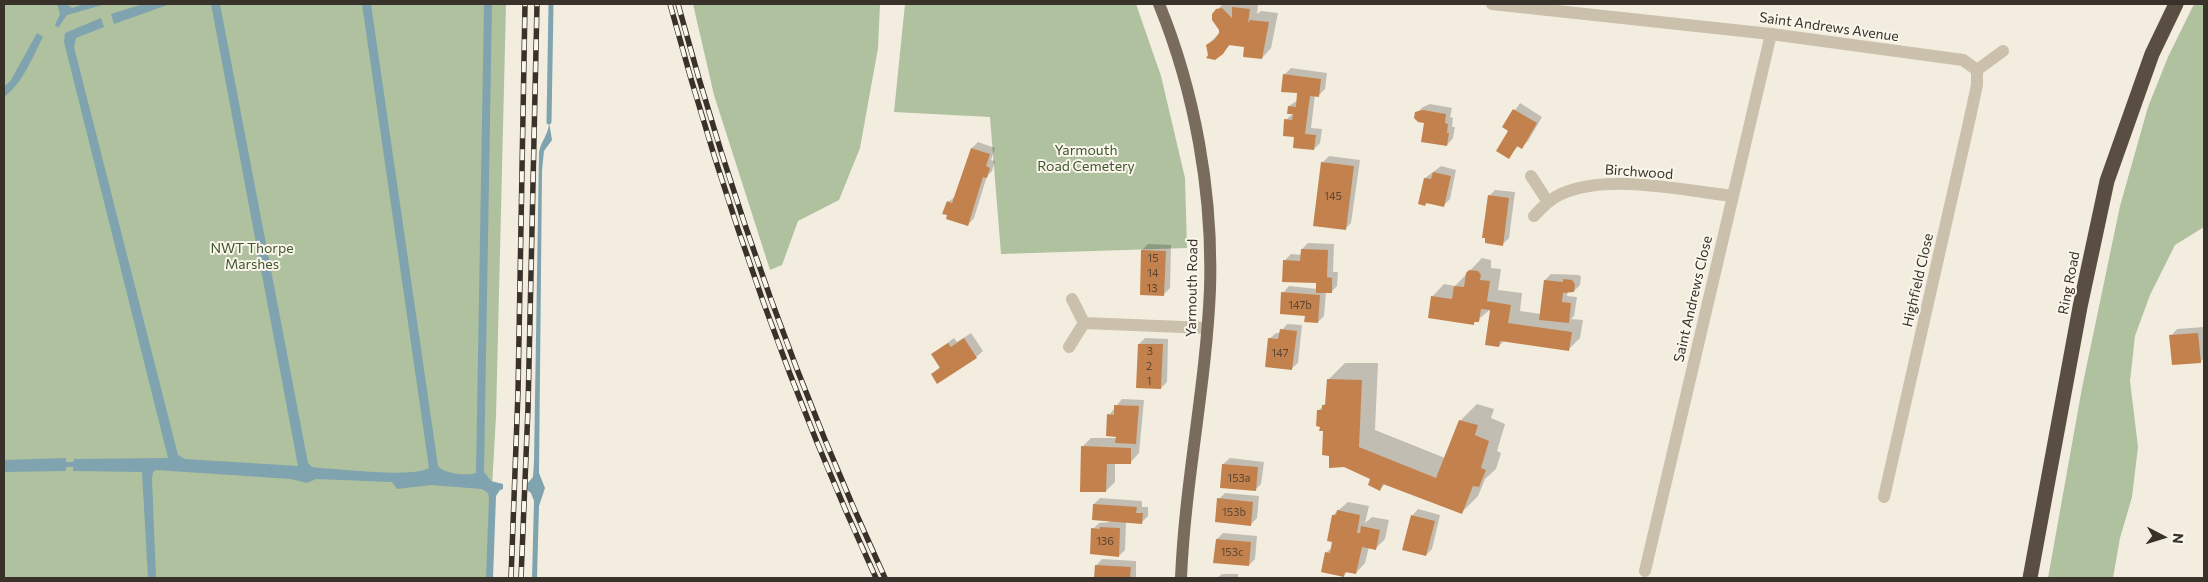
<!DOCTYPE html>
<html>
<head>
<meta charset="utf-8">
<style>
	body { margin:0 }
	#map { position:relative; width:2208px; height:582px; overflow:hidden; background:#f2eddf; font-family:Commissioner,sans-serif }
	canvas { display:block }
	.frame { position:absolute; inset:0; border:5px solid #38322a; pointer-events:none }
	.north { position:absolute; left:2138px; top:512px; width:50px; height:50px; -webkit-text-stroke:4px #faf6ec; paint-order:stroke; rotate:95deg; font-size:14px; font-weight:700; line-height:20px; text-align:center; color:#38322a }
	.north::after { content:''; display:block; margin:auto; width:18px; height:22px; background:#38322a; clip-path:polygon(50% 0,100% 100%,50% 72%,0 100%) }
</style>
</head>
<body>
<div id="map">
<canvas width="2208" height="582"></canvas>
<div class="frame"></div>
<div class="north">N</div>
</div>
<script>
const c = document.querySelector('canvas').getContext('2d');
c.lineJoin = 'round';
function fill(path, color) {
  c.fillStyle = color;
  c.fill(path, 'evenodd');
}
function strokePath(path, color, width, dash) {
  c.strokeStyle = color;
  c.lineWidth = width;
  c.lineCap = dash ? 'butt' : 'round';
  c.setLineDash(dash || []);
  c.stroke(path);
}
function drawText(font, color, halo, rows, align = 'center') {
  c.font = font + ' Commissioner,sans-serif';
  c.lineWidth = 4;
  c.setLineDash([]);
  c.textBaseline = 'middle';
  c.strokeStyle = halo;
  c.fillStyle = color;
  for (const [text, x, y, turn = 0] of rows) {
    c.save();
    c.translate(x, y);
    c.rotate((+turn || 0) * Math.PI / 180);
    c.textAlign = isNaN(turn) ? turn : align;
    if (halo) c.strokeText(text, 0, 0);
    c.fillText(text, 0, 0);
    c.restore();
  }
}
fill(new Path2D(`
	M4,4H506L496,416L487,578H4Z
	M693,4H880L878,48L860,148L839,200L798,221L782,265L770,270L714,95Z
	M905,4H1136L1161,76L1185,178L1187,248L1001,254L990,117L894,112Z
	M2194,4H2204V227L2175,245L2150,295L2135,336L2130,381L2138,447L2132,497L2120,538L2113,578H2048L2082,388L2120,206L2148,107L2168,57Z`), '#afc19f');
fill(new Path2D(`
	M57,4H66L72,8L84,4H106L67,15L58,28L55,25L60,14Z
	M143,4H170L114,24L111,14Z
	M211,4H220L308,463L312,467L320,468C342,469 412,478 429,468L362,4H371L438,466C444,474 467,476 476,473L484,4H492L484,472L491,481L503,484V489L500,490L496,496L493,578H486L489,498L488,493L482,489L431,485L397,489L392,482L316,479L307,483L291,479L156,470L153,472L152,479L156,578H148L142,472L73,471L74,459L168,458L64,42L65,33L101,18L104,27L76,38L74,47L178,455L185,459L298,466Z
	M37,33L43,37C32,58 23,83 4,97V87L11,80Z
	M549,122L552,140L544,151L542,171L539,473L545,488L539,506L537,578H532L534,501L531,493L526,489L527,484L533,477L534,461L539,152C541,141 549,134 549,122Z
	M66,458V471L4,472V460Z`), '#7fa3af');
fill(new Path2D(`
	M1223,4H1258L1257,14L1261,11L1278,13L1271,48L1262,58L1246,46L1231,44L1222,53L1207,45L1220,33L1217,10Z
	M1291,68L1327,73L1325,89L1319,95H1315L1311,128L1322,129L1320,143L1314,149L1296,136L1286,120L1293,113L1289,106L1298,100V92L1284,75Z
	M1520,103L1542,117L1528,141L1522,147L1519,145L1509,157L1510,131L1504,127Z
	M1430,104L1452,108L1450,117L1453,118L1452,127H1455L1453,138L1447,145L1416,113L1423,107Z
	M978,142L995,148L991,160L995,161L992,171L987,176L974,218L968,225L948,202L956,196L972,148Z
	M1329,156L1360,160L1351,223L1345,229L1323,162Z
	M1441,166L1456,170L1450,199L1444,205L1428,202L1425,205V178Z
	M1495,190L1515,192L1509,238L1503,244L1489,196Z
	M1308,243L1334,244L1333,272H1338L1337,286L1331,292H1326L1324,316L1318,322L1306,315L1283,293L1289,286L1317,289V282L1285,260L1291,254L1302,255V249Z
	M1148,244L1171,245L1170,288L1164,294L1142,250Z
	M1482,258L1491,260V268L1501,269L1498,290L1522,293L1520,311L1541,314L1545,280L1551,274L1579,275L1581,277L1580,285L1574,291H1568L1567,296L1577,297L1574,316L1571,319L1583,320L1580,338L1568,350L1504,341L1499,346L1492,308L1474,323L1432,297L1444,284L1455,286Z
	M1287,324L1302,325L1298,363L1291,369L1269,339L1276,333H1280Z
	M2204,327V358L2200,362L2171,336L2177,329Z
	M971,333L983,351L976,357L932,374L941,366L933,354L954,338L957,342Z
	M1145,338L1168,339L1167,382L1161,388L1139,344Z
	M1345,363H1378L1375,430L1445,458L1460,421L1477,404L1494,409L1491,418L1505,424L1497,451L1501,453L1496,469L1485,479L1478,496L1461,513L1385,484L1380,489L1372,478L1324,430L1319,410L1327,402L1328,380Z
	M1122,399L1144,400L1139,453L1130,463H1115V482L1106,491L1082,447L1091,438H1117L1109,415Z
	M1230,458L1264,462L1261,484L1255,490L1223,464Z
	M1225,493L1259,496L1257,518L1250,525L1219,499Z
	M1100,498L1142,501V507H1148V516L1142,522L1126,521L1125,550L1119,556L1093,529L1099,523L1110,522L1094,504Z
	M1348,502L1369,506L1365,523L1372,517L1389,520L1385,539L1376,548L1369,547L1365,563L1356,573L1348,571L1344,575L1326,553L1332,547L1333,515Z
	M1418,509L1440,515L1432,549L1426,555L1412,516Z
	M1223,533L1257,536L1255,559L1249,565L1217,539Z
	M1102,559L1136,561V578H1095L1096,566Z
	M1222,574H1238V578H1217Z`), '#0003');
strokePath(new Path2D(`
	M549,122L551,4
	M60,465L79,464`), '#7fa3af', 5);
fill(new Path2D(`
	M1232,7L1250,9L1248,23L1250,20L1269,22L1262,59L1243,57L1244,47L1229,45L1223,54L1215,60L1206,58L1208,55L1206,45L1214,40L1219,33V30L1212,20V14L1216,9L1222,8L1232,18Z
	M1283,74L1321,79L1319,97L1310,96L1305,134L1316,135L1314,150L1293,148L1294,137L1283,136L1284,119L1292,120L1293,114H1287L1288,106L1296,107L1297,93L1281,92Z
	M1513,109L1537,123L1522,149L1517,146L1509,159L1496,151L1508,131L1502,127Z
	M1423,110L1446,114L1445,123L1448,124L1447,133H1449L1447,146L1421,142L1424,123L1418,122L1414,118L1415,112Z
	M971,148L990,154L986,166L990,168L987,178L983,177L968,226L946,219L947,215L942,214L947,201L952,203Z
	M1321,162L1354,166L1346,230L1313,226Z
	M1433,172L1451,176L1444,207L1426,203L1425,206L1418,204L1424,178L1431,179Z
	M1488,195L1509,198L1503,246L1485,243V238H1482Z
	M1301,249L1328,250L1327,277L1332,278V293H1316V283L1282,282L1283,260L1300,261Z
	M1141,250L1166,251L1164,296L1140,295Z
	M1469,270L1478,271L1481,275L1480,280L1490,281L1487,301L1511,305L1508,323L1572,332L1569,351L1500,341L1499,347L1485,345L1490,310L1481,309L1479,322H1474V325L1428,318L1431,296L1452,299L1454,286L1464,287L1466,273Z
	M1563,279L1572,280L1575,284L1574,292L1563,293L1562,302L1571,303L1569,323L1539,320L1544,280L1563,282Z
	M1281,292L1320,295L1318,323L1304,322L1305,316L1280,314Z
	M1280,329L1297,331L1292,370L1265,367L1268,338L1278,339Z
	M2198,333L2201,363L2172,365L2169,335Z
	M964,338L977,358L937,384L931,374L940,368L931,354L948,343L951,347Z
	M1138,344H1163L1161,389L1136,388Z
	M1327,379L1362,380L1359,447L1436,478L1459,420L1478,425L1475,435L1489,441L1481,468L1486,470L1479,487L1473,486L1462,514L1383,484L1380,491L1368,485L1370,479L1344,467L1329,468V456L1322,455L1323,431H1319L1320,427L1316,426L1317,410H1322V405H1325Z
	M1114,405L1139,406L1136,444L1115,443L1116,437L1106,436L1107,414L1114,415Z
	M1081,446L1131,448V464H1107L1106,492H1080Z
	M1222,464L1258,467L1256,491L1220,488Z
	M1217,498L1253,502L1251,526L1215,522Z
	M1093,504L1137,507L1136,513H1143L1142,524L1092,520Z
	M1337,510L1360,515L1357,533H1360L1361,526L1380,530L1376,550L1362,547L1356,574L1345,572L1344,577L1321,572L1325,552L1330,553L1332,542L1327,541L1332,515H1336Z
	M1411,515L1435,521L1426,556L1402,550Z
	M1100,527L1120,528L1119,557L1090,554L1091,528L1100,529Z
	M1216,539L1251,542L1249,566L1213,563Z
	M1095,565L1131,567L1130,578H1094Z`), '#c3824d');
strokePath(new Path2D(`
	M1492,4L1771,34L1963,60L1977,70L2003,51
	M1531,176L1548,202
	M1534,216C1542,207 1550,199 1561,194C1609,173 1681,190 1733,196
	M1072,299L1084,323L1207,328
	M1069,347L1084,323
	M1884,497L1969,122L1977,85V70
	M1645,571L1771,34`), '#cac0ab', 12);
strokePath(new Path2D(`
	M1159,4C1195,92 1213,193 1210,289C1206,386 1185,481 1181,578`), '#7a6c5c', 12);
strokePath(new Path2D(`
	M2030,578L2080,307L2107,181L2152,54L2176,4`), '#594e41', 15);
const rail = new Path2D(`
	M670,4C723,200 791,394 876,578
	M678,4C731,200 800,393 885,578
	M511,578L518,392L525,4
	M521,578L528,408L537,4`);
strokePath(rail, '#38322a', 5.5);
strokePath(rail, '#faf6ec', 4, [11]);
drawText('11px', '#5b4633', null, [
	["145",1333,196],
	["15",1153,258],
	["14",1153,273],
	["13",1152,288],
	["147b",1300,305],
	["3",1150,351],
	["147",1280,353],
	["2",1149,366],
	["1",1149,381],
	["153a",1239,478],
	["153b",1234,512],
	["136",1105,541],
	["153c",1232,552]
]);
drawText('14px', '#38322a', '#faf6ec', [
	["Saint Andrews Avenue",1829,27,8],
	["Birchwood",1639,172,4],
	["Highfield Close",1918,280,-77],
	["Ring Road",2069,283,-79],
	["Yarmouth Road",1192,288,-89],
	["Saint Andrews Close",1693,299,-77]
]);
drawText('14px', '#3f562e', '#faf6ec', [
	["Yarmouth",1086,150],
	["Road Cemetery",1086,166],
	["NWT Thorpe",252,248],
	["Marshes",252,264]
]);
</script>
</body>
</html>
